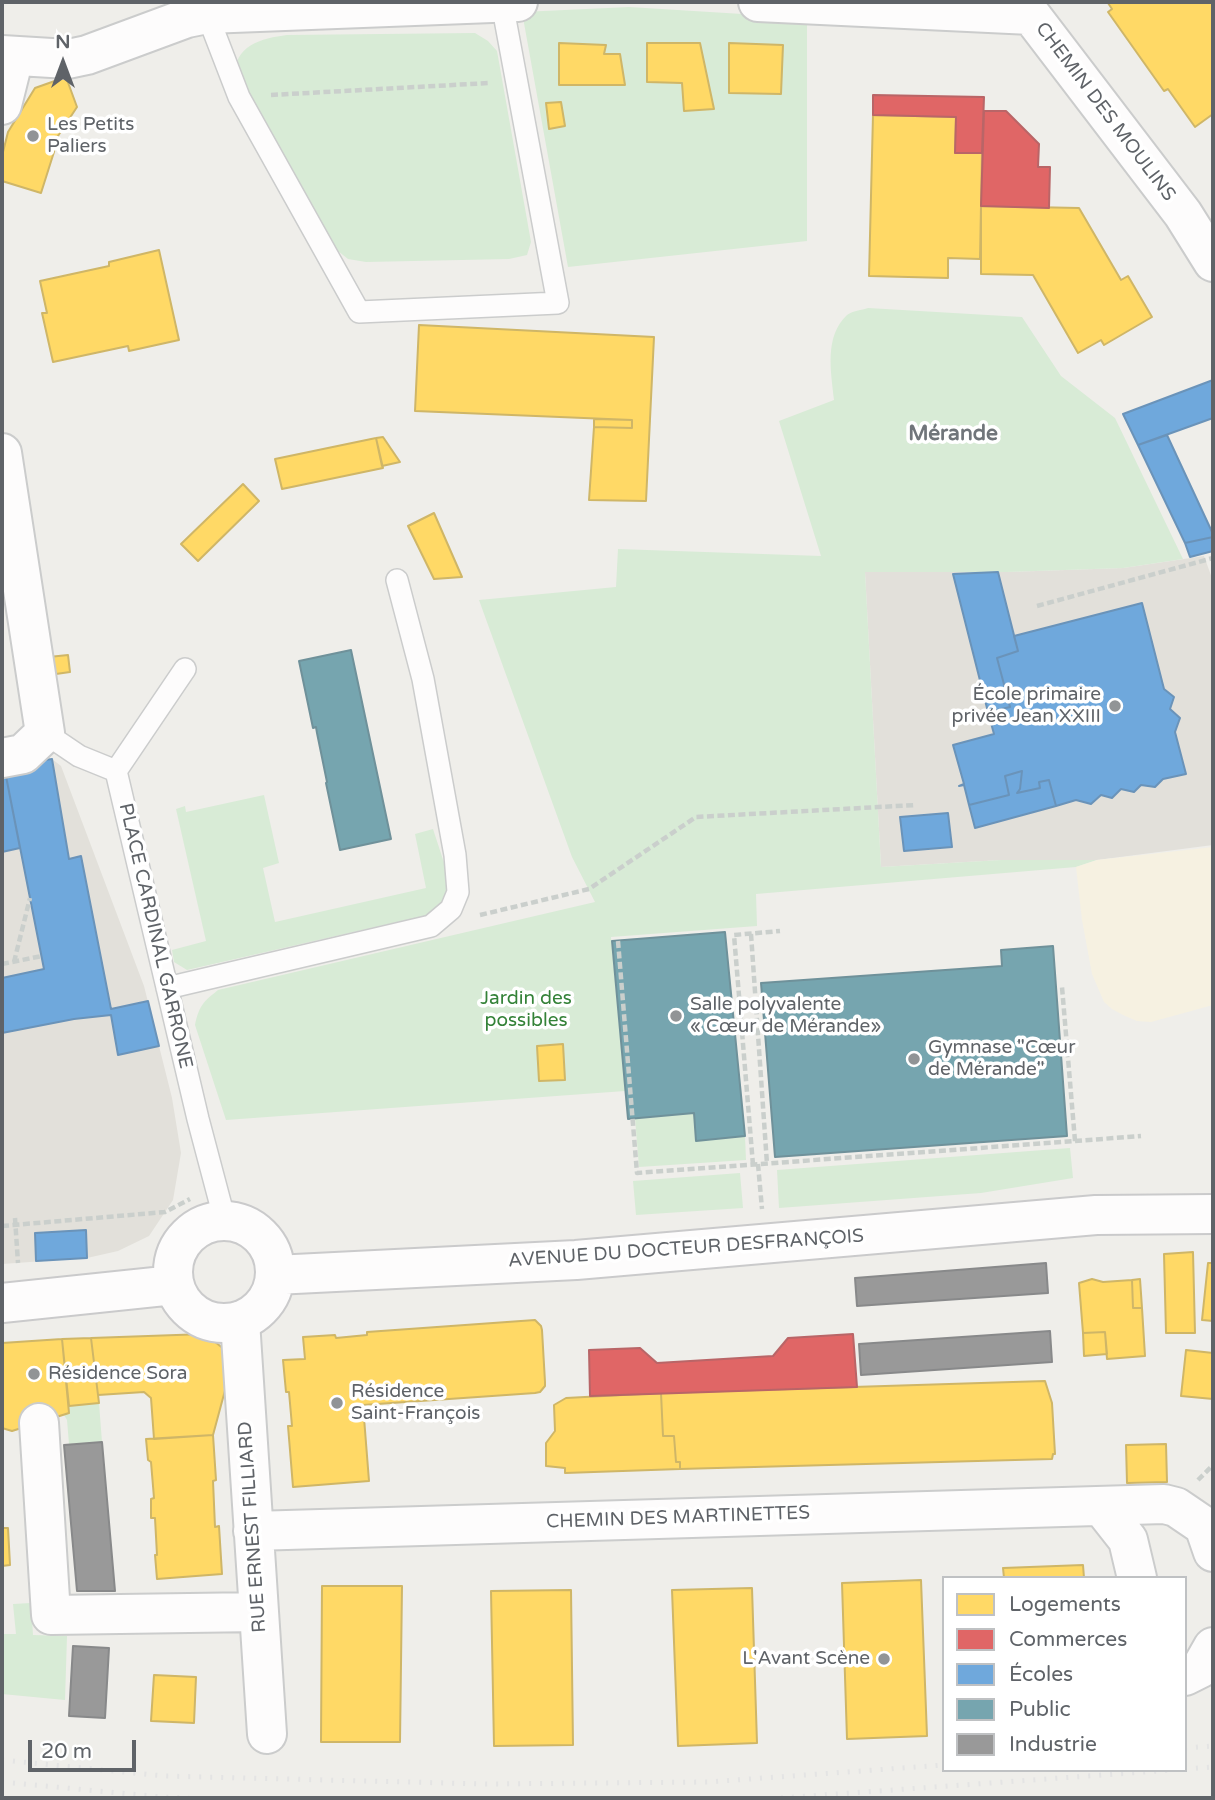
<!DOCTYPE html>
<html>
<head>
<meta charset="utf-8">
<style>
	body { margin:0 }
	#map { position:relative; width:1215px; height:1800px; overflow:hidden; background:#efeeea; font-family:"Varela Round",sans-serif }
	canvas { display:block }
	.frame { position:absolute; inset:0; border:4px solid #5f6368; pointer-events:none }
	.legend { position:absolute; left:942px; top:1576px; width:245px; height:196px; box-sizing:border-box; background:#fff; border:2px solid #bfc1c3; margin:0; padding:9px 12px; list-style:none; font-size:21px; color:#5f6368 }
	.legend li { display:flex; align-items:center; gap:14px; height:35px }
	.legend b { width:35px; border:2px solid #bfc1c3 }
	.north { position:absolute; left:28px; top:28px; width:70px; height:70px; -webkit-text-stroke:5px #fff; paint-order:stroke; rotate:0deg; font-size:19px; font-weight:700; line-height:28px; text-align:center; color:#5f6368 }
	.north::after { content:''; display:block; margin:auto; width:24px; height:32px; background:#5f6368; clip-path:polygon(50% 0,100% 100%,50% 72%,0 100%) }
	.scale { position:absolute; left:28px; top:1740px; width:108px; height:32px; box-sizing:border-box; border:4px solid #5f6368; border-top:0; padding-left:9px; font-size:21px; line-height:24px; white-space:nowrap; color:#5f6368; -webkit-text-stroke:5px #fff; paint-order:stroke }
</style>
</head>
<body>
<div id="map">
<canvas width="1215" height="1800"></canvas>
<div class="frame"></div>
<ul class="legend">
<li><b style="height:19px;background:#ffd966"></b>Logements</li>
<li><b style="height:19px;background:#e06666"></b>Commerces</li>
<li><b style="height:19px;background:#6fa8dc"></b>Écoles</li>
<li><b style="height:19px;background:#76a5af"></b>Public</li>
<li><b style="height:19px;background:#999"></b>Industrie</li>
</ul>
<div class="north">N</div>
<div class="scale">20 m</div>
</div>
<script>
const c = document.querySelector('canvas').getContext('2d');
c.lineJoin = 'round';
function fill(path, color) {
  c.fillStyle = color;
  c.fill(path, 'evenodd');
}
function strokePath(path, color, width, dash) {
  c.strokeStyle = color;
  c.lineWidth = width;
  c.lineCap = dash ? 'butt' : 'round';
  c.setLineDash(dash || []);
  c.stroke(path);
}
function drawText(font, color, halo, rows, align = 'center') {
  c.font = font + ' "Varela Round",sans-serif';
  c.lineWidth = 7;
  c.setLineDash([]);
  c.textBaseline = 'middle';
  c.strokeStyle = halo;
  c.fillStyle = color;
  for (const [text, x, y, turn = 0] of rows) {
    c.save();
    c.translate(x, y);
    c.rotate((+turn || 0) * Math.PI / 180);
    c.textAlign = isNaN(turn) ? turn : align;
    if (halo) c.strokeText(text, 0, 0);
    c.fillText(text, 0, 0);
    c.restore();
  }
}
fill(new Path2D(`
	M1204,556L1213,581V845L1097,860H1001L881,867L865,572H1007L1123,568Z
	M52,759L61,766L144,986L172,1098L181,1153L173,1200L149,1236L118,1251L87,1258L2,1264V767Z`), '#e2e0da');
fill(new Path2D(`
	M629,7L807,18V241L568,267L522,12Z
	M475,33L488,41L497,51L531,242L527,255L509,259L366,262L348,259L338,251L236,77C232,46 262,38 287,35Z
	M868,308L1022,317L1061,376L1115,418L1183,559L1123,568L1007,572H865L881,867L1001,860H1097L1076,867L756,894L757,926L611,937L625,1091L226,1120L195,1025C199,1006 203,1002 218,990L595,902L572,857L479,600L616,587L618,549L821,556L779,421L834,400C831,371 824,337 847,315C852,311 862,310 868,308Z
	M264,795L279,863L263,868L275,922L426,888L415,834L433,829L449,878L453,883L444,902L428,915L187,970L174,962L172,950L206,941L176,809L185,806L186,812Z
	M694,1113L696,1141L745,1136L746,1160L639,1167L635,1118Z
	M1070,1148L1073,1178L981,1193L779,1208L777,1170Z
	M740,1173L743,1208L636,1215L633,1181Z
	M99,1403L102,1442L69,1444L67,1420L64,1415L69,1413V1406Z
	M31,1603L33,1635L67,1636L65,1700L2,1694V1621L3,1634H16L13,1604Z`), '#d8ebd6');
fill(new Path2D(`
	M1213,847V1005L1151,1022L1137,1021L1123,1015L1112,1009L1104,1002L1092,974L1082,920L1076,867L1097,860Z`), '#f6f1e1');
const homes = new Path2D(`
	M1110,2H1213V114L1195,127L1168,89L1164,91L1108,12L1112,9L1108,3Z
	M559,43L606,45L604,54H620L625,85H559Z
	M647,43H700L714,109L684,111L682,83L647,82Z
	M729,43L783,45L781,94L729,93Z
	M66,77L77,107L56,139L54,152L41,193L2,181V156L8,132L35,88Z
	M561,102L565,126L549,129L546,103Z
	M873,115L956,117L955,153H982L980,259L948,258V278L869,276Z
	M981,206L1079,208L1121,280L1128,276L1152,317L1104,345L1101,340L1078,353L1033,275L981,274Z
	M159,250L179,340L129,351L128,346L53,362L42,313H47L40,281L109,266V262Z
	M419,325L654,337L646,501L589,500L594,427L632,428V420L415,411Z
	M594,419L632,420V428L594,427Z
	M383,437L400,462L382,466L376,438Z
	M376,438L383,468L282,489L275,459Z
	M243,484L259,501L198,561L181,544Z
	M434,513L462,577L434,579L408,526Z
	M68,655L70,672L42,676L39,658Z
	M563,1044L565,1080L539,1081L537,1046Z
	M1193,1252L1195,1333H1166L1164,1254Z
	M1208,1263H1213V1321L1202,1320Z
	M1092,1279L1103,1282L1132,1280L1133,1308H1142L1145,1356L1107,1359L1105,1332L1083,1333L1079,1283Z
	M1140,1279L1142,1308H1133L1132,1280Z
	M535,1320L541,1326L542,1330L545,1382V1386L540,1392L535,1393L363,1405L369,1481L293,1487L288,1426H292L289,1392H286L283,1360L305,1359L303,1337L335,1335L336,1338L367,1335V1332Z
	M1105,1332L1107,1354L1084,1356L1083,1333Z
	M205,1334L234,1357L213,1435L154,1439L151,1398L144,1392L98,1395L91,1338Z
	M91,1338L99,1403L69,1406L62,1339Z
	M62,1339L69,1413L12,1431L2,1428V1343Z
	M1186,1350L1213,1353V1399L1181,1396Z
	M1045,1381L1052,1403L1055,1454H1053L1052,1459L680,1469V1462H676L674,1436H663L661,1393Z
	M661,1393L663,1436H674L676,1462H680V1469L565,1473V1468L546,1466V1443L555,1431L554,1405L566,1398Z
	M213,1435L216,1480L213,1481L215,1527L219,1526L222,1574L157,1579L155,1555H157L155,1518H151V1499L154,1498L151,1462L148,1460L146,1439Z
	M1166,1444L1167,1482L1127,1483L1126,1445Z
	M2,1528H8L10,1565L2,1566Z
	M1083,1565L1084,1578H1004L1003,1568Z
	M921,1580L927,1736L847,1739L842,1583Z
	M322,1586H402L400,1742H321Z
	M752,1588L757,1743L678,1746L672,1590Z
	M571,1590L573,1745L494,1746L491,1591Z
	M154,1675L196,1677L194,1723L151,1721Z`);
fill(homes, '#ffd966');
strokePath(homes, '#cfb667', 2);
const shops = new Path2D(`
	M873,95L984,97L982,153H955L956,117L873,115Z
	M984,111H1006L1039,144L1038,167H1050L1049,208L981,206Z
	M853,1334L857,1387L590,1396L589,1350L640,1348L657,1363L773,1356L788,1338Z`);
fill(shops, '#e06666');
strokePath(shops, '#b96567', 2);
const schools = new Path2D(`
	M1213,380V418L1138,445L1123,414Z
	M1167,435L1213,534V537L1185,543L1138,445Z
	M1213,537V551L1190,557L1185,543Z
	M998,572L1018,651L997,658L1010,707L988,712L953,574Z
	M1142,603L1164,689L1174,697L1170,709L1180,718L1175,732L1186,774L1163,779L1155,787L1141,785L1134,792L1121,789L1112,798L1101,795L1091,804L1076,800L1056,806L1049,780L1039,782L1040,788L1017,793L1020,789L1022,771L1005,776L1009,795L969,805L964,785L959,786L964,784L953,745L994,734L988,712L1010,707L997,658L1018,651L1014,636Z
	M52,759L69,859L81,856L111,1009L148,1001L159,1046L118,1055L111,1015L74,1019L2,1033V978L44,969L4,766Z
	M4,766L20,848L2,852V767Z
	M1022,771L1020,789L1017,793L1040,788L1039,782L1049,780L1056,806L975,828L969,805L1009,795L1005,776Z
	M948,813L952,847L904,851L900,817Z
	M86,1230L87,1258L36,1261L35,1233Z`);
fill(schools, '#6fa8dc');
strokePath(schools, '#6a93b9', 2);
const public = new Path2D(`
	M351,650L391,839L340,850L326,783L327,782L317,733L316,727L313,728L299,661Z
	M725,932L745,1136L696,1141L694,1113L628,1119L612,941Z
	M1053,946L1067,1136L775,1157L761,983L1002,966L1001,950Z`);
fill(public, '#76a5af');
strokePath(public, '#6f919a', 2);
const industry = new Path2D(`
	M1046,1263L1048,1293L857,1306L855,1278Z
	M1050,1331L1052,1362L861,1375L859,1344Z
	M102,1442L115,1591H77L64,1445Z
	M73,1646L109,1648L105,1718L69,1716Z`);
fill(industry, '#999');
strokePath(industry, '#88898a', 2);
const lane = new Path2D(`
	M207,14L239,97L359,312L558,303L502,3
	M185,669L116,771L198,1119L225,1221
	M45,733L79,756L116,771
	M167,988L431,926L451,909L458,892L455,855L423,679L397,580`);
const street = new Path2D(`
	M758,2L1031,15L1183,214L1213,262
	M2,55L68,59L87,55L187,18L207,14L518,2
	M2,105L14,57
	M2,453L45,733L23,754L2,758
	M240,1321L267,1734
	M39,1423L51,1615L258,1612
	M1102,1507L1128,1540L1137,1578
	M253,1531L1164,1504L1176,1507L1204,1526L1213,1552
	M1185,1676L1201,1668L1213,1647`);
const secondary = new Path2D(`
	M173 1272a51 51 0 1 1 102 0a51 51 0 1 1-102 0Z
	M275,1275L576,1260L1096,1215L1213,1214
	M2,1303L174,1285`);
strokePath(lane, '#cbcccc', 24);
strokePath(street, '#cbcccc', 42);
strokePath(secondary, '#cacacb', 42);
strokePath(new Path2D(`
	M271,95L489,83
	M1037,606L1213,558
	M480,915L589,889L696,817L916,805
	M751,934L767,1164
	M618,941L637,1173L1075,1141L1062,987
	M14,962L30,898
	M2,964L42,956
	M1075,1141L1141,1136
	M758,1164L762,1209
	M753,1165L734,935L780,931
	M15,1218L18,1263
	M2,1226L165,1212L190,1199
	M1198,1480L1213,1465`), '#cacfcc', 4.5, [7, 3.5]);
strokePath(lane, '#fdfcfc', 21);
strokePath(street, '#fdfcfc', 38);
strokePath(secondary, '#fdfcfc', 38);
strokePath(new Path2D(`
	M1185,1748L1213,1746
	M2,1760L164,1776L487,1784L708,1782L944,1765
	M1185,1769L1213,1767
	M2,1782L162,1797L189,1798
	M781,1798L1172,1770`), '#e4e4e4', 5, [2, 9]);
for (const [x, y, r, color] of [
	[33,136,7,"#919496"],
	[1115,706,7,"#919496"],
	[676,1016,7,"#919496"],
	[914,1059,7,"#919496"],
	[34,1374,7,"#919496"],
	[337,1403,7,"#919496"],
	[884,1659,7,"#919496"]
]) {
  const dot = new Path2D();
  dot.arc(x, y, r, 0, 2 * Math.PI);
  c.fillStyle = color;
  c.fill(dot);
  strokePath(dot, '#fff', 2.5);
}
drawText('19px', '#5f6368', '#fff', [
	["CHEMIN DES MOULINS",1105,112,53],
	["PLACE CARDINAL GARRONE",155,936,77],
	["AVENUE DU DOCTEUR DESFRANÇOIS",686,1249,-4],
	["CHEMIN DES MARTINETTES",678,1518,-2],
	["RUE ERNEST FILLIARD",253,1527,-94]
]);
drawText('19px', '#5f6368', '#fff', [
	["Les Petits",47,125],
	["Paliers",47,147],
	["École primaire",1101,695,"right"],
	["privée Jean XXIII",1101,717,"right"],
	["Salle polyvalente",690,1005],
	["« Cœur de Mérande»",690,1027],
	["Gymnase \"Cœur",928,1048],
	["de Mérande\"",928,1070],
	["Résidence Sora",48,1374],
	["Résidence",351,1392],
	["Saint-François",351,1414],
	["L'Avant Scène",870,1659,"right"]
], 'left');
drawText('19px', '#348238', '#fff', [
	["Jardin des",526,999],
	["possibles",526,1021]
]);
drawText('bold 21px', '#70757a', '#fff', [
	["Mérande",953,434]
]);
</script>
</body>
</html>
